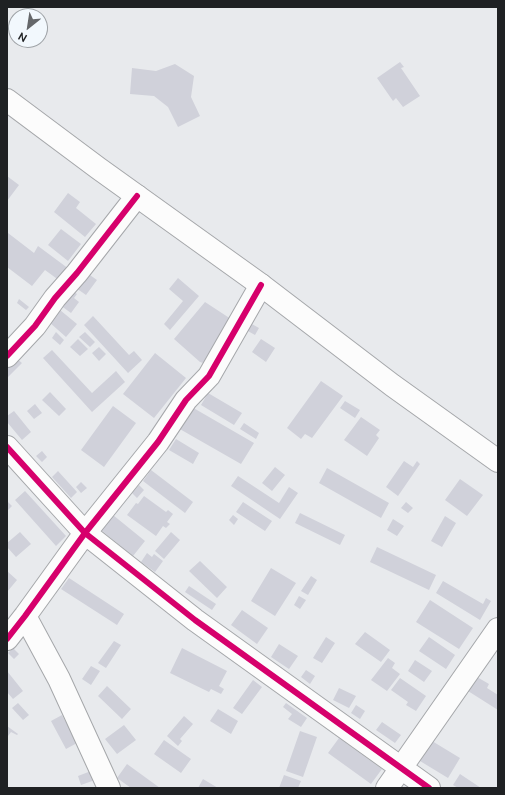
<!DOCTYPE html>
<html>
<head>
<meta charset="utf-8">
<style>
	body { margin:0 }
	#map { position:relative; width:505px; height:795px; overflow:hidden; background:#e8eaed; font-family:Ubuntu,sans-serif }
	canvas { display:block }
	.frame { position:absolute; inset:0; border:8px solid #1f2123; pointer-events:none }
	.north { position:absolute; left:8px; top:8px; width:40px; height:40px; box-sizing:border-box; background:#f2f8fd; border:1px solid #9ea2a6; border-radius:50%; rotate:210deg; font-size:11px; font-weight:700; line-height:16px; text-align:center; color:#1f2123 }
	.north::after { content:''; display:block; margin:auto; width:14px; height:18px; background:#65676a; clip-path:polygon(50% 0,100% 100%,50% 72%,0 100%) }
</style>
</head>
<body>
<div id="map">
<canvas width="505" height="795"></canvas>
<div class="frame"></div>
<div class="north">N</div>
</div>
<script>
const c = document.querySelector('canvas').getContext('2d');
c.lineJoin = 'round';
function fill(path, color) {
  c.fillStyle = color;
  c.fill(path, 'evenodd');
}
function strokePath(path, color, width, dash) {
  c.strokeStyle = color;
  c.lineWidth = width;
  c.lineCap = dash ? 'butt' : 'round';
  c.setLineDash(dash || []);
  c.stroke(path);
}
fill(new Path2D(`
	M400,62L404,67L401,68L420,96L403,107L396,98L393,101L377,78Z
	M175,64L194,76L191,97L200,116L178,127L168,107L154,96L130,94L132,68L156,71Z
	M7,176L19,185L7,201Z
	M68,193L80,202L76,208L96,224L85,237L54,212Z
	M61,229L81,244L68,261L48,245Z
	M8,233L34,253L38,246L69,269L60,281L45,270L32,286L7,267Z
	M87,273L97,280L86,295L76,288Z
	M178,278L199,296L170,330L164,324L183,301L169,289Z
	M71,290L77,294L74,298L79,302L71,313L60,305Z
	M19,299L29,307L26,310L17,303Z
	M205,302L234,321L210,365L200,362L174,339Z
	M60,310L77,324L66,337L49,322Z
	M93,316L129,355L134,351L142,360L128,373L84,325Z
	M250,323L259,328L255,335L246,330Z
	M56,332L64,340L60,345L52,338Z
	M85,332L95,342L90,347L79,337Z
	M78,339L88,349L80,356L70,347Z
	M261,339L275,348L266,362L252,352Z
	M99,347L106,354L99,361L92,353Z
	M52,350L92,393L116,371L125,382L92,412L43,358Z
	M155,353L186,378L154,418L123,394Z
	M16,358L22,363L7,378V367Z
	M321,381L343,396L312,438L305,434L301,439L287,428Z
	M50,392L66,409L59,416L42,400Z
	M208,393L242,413L234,425L201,405Z
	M345,401L360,410L355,418L340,408Z
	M35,404L42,413L34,419L27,411Z
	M113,406L136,423L104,467L81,450Z
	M190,406L254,443L241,464L178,428Z
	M14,411L31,432L22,440L7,422V416Z
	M361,417L380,430L376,435L379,438L367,456L344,440Z
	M244,423L259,433L256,439L240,429Z
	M176,439L199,453L193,464L169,450Z
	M42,451L47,457L42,462L36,456Z
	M404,461L413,467L417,461L420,464L398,496L386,487Z
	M275,467L285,475L272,491L262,483Z
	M327,468L389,503L381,518L319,483Z
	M151,470L193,502L185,513L143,481Z
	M58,471L77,492L71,498L52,477Z
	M238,476L279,503L289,487L298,493L280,519L231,486Z
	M460,479L483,495L467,516L445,500Z
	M81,482L87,488L81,493L76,487Z
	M139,485L144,490L137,498L132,493Z
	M25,491L66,536L56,546L15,500Z
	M144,496L166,512L168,510L173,514L167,522L170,524L166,528L163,526L156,536L127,515L136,503L138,504Z
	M7,501L12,506L7,511Z
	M243,502L272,521L265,531L236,512Z
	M406,502L413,508L408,513L401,508Z
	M300,513L345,535L340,545L295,523Z
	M113,515L145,541L133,556L101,530Z
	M233,515L238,519L234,525L229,520Z
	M445,516L456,523L442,547L431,541Z
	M393,519L404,526L397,536L387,530Z
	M20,532L31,544L16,557L7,547V543Z
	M171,532L180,540L164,559L155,551Z
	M377,547L436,575L429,590L370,562Z
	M147,553L152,557L154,554L163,561L155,572L141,562Z
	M200,561L227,587L217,598L189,571Z
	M271,568L296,583L275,616L251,601Z
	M7,571L17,580L7,592Z
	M311,576L317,580L308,595L301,591Z
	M69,578L124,614L117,625L61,589Z
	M443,581L483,604L486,598L491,601L480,620L436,593Z
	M189,586L216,604L212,610L185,592Z
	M299,596L306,600L300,609L294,605Z
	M430,600L473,628L459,649L416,622Z
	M242,610L268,628L257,644L231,625Z
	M365,632L390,650L381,662L355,644Z
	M326,637L335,643L322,663L313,658Z
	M429,637L455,655L446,669L419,651Z
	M114,641L121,645L106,668L98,663Z
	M279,644L298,656L289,669L271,657Z
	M13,648L19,654L14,659L8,653Z
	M182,648L227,671L219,686L224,689L221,694L211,689L209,692L170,673Z
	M388,658L395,663L392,668L400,674L387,691L371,680Z
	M415,660L432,671L424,682L408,671Z
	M91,666L100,671L91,685L82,679Z
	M306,670L315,676L310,684L301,677Z
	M7,671L23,691L13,699L7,692Z
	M477,677L489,684L487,688L498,695V710L468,691Z
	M400,678L426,696L416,711L406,705L408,702L391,690Z
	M253,680L262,687L242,714L233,708Z
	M107,686L131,709L122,719L98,696Z
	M339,688L356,696L349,708L333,700Z
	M18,703L29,715L23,720L12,708Z
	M286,703L307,718L301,727L288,719L292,714L283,707Z
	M356,705L365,711L360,719L351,713Z
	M218,709L238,721L231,734L210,721Z
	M62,715L77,743L66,749L51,721Z
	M184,716L193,724L180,739L182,741L178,746L167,736Z
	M382,722L401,735L395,743L376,730Z
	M124,725L136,740L117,754L105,739Z
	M7,726L18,734L17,735L11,732L8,736L7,735Z
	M300,731L317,737L303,777L286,771Z
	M339,738L382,769L371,784L328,753Z
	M164,740L191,759L181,773L154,754Z
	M432,741L460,758L448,778L420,761Z
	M127,764L160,788H131L117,778Z
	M91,771L95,780L81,785L78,776Z
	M460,774L481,788H458L453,785Z
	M284,775L301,781L298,788H279Z
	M203,779L218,788H198Z`), '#d0d1da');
const minor = new Path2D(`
	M7,356L35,326L55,298L77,273L137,196
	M7,447L85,533L195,620L429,788
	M25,616L59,679L109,788
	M7,639L25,616L85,533L158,442L186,400L209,376L261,285
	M387,788L498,629`);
const major = new Path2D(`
	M7,100L98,168L261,285L392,385L498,461`);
strokePath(minor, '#a5a7aa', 24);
strokePath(major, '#a5a7aa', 24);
strokePath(minor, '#fcfcfc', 22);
strokePath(major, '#fcfcfc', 22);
strokePath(new Path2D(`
	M7,356L35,326L55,298L77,273L137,196
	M7,447L85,533L195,620L429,788
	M7,639L25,616L85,533L158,442L186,400L209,376L261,285`), '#d6006c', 6);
</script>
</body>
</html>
